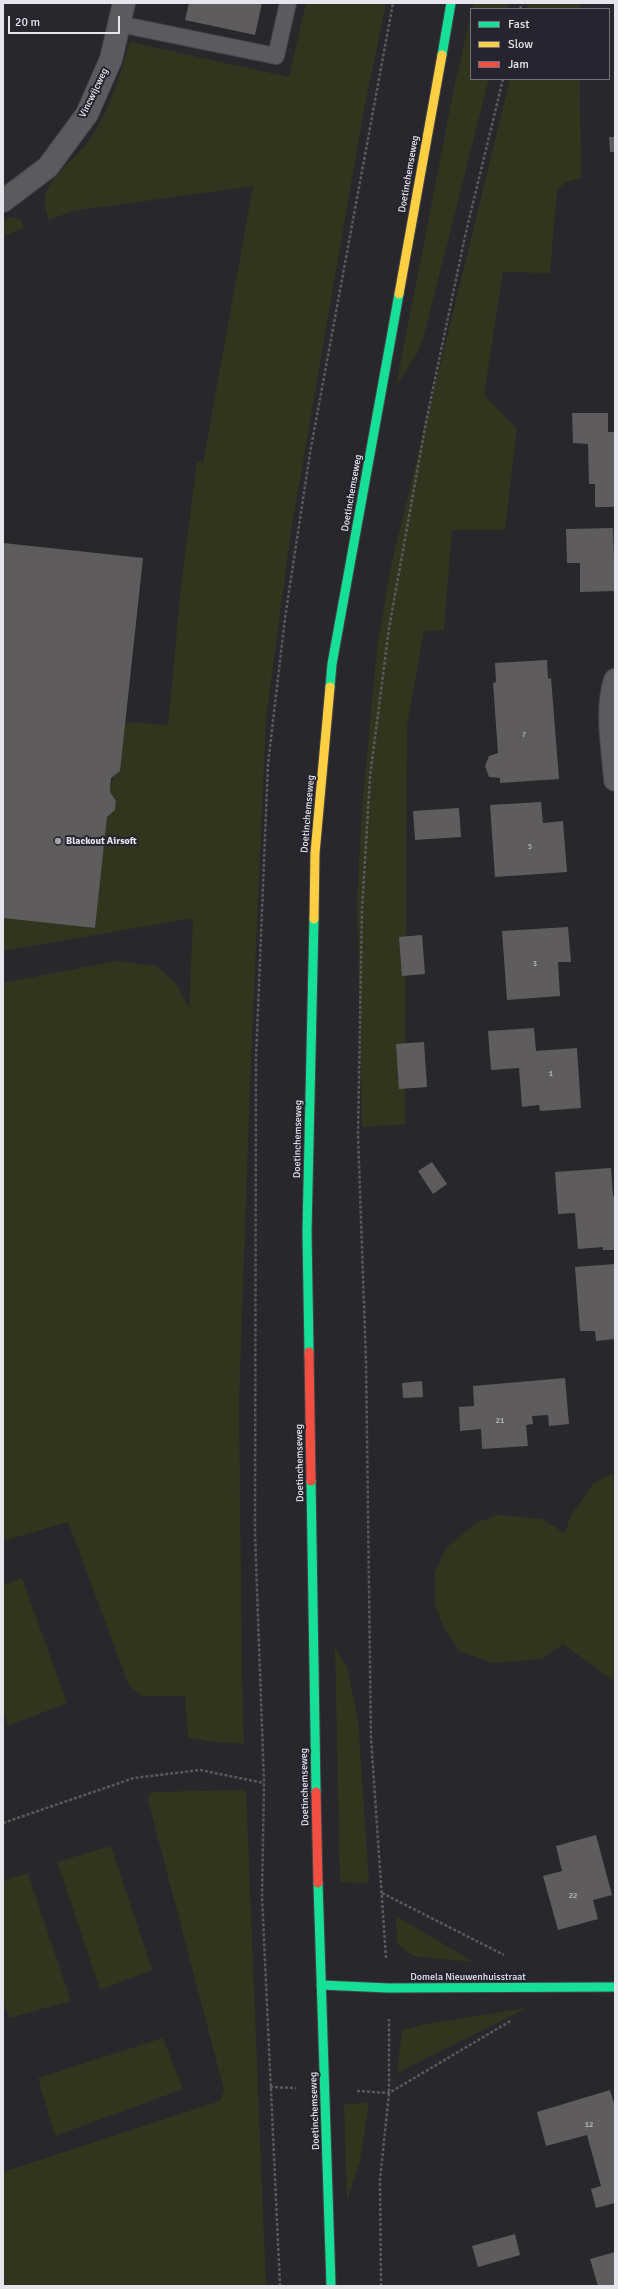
<!DOCTYPE html>
<html>
<head>
<meta charset="utf-8">
<style>
	body { margin:0 }
	#map { position:relative; width:618px; height:2289px; overflow:hidden; background:#27272c; font-family:Signika,sans-serif }
	canvas { display:block }
	.frame { position:absolute; inset:0; border:4px solid #e6e5ed; pointer-events:none }
	.legend { position:absolute; left:470px; top:8px; width:140px; height:72px; box-sizing:border-box; background:#25242f; border:1px solid #72717b; margin:0; padding:5px 7px; list-style:none; font-size:12px; color:#e6e5ed }
	.legend li { display:flex; align-items:center; gap:8px; height:20px }
	.legend b { width:20px; border:1px solid #72717b }
	.scale { position:absolute; left:8px; top:16px; width:112px; height:18px; box-sizing:border-box; border:2px solid #e6e5ed; border-top:0; padding-left:5px; font-size:12px; line-height:14px; white-space:nowrap; color:#e6e5ed; -webkit-text-stroke:3px #25242f; paint-order:stroke }
</style>
</head>
<body>
<div id="map">
<canvas width="618" height="2289"></canvas>
<div class="frame"></div>
<ul class="legend">
<li><b style="height:5px;background:#16e098"></b>Fast</li>
<li><b style="height:5px;background:#ffcf43"></b>Slow</li>
<li><b style="height:5px;background:#f24e42"></b>Jam</li>
</ul>
<div class="scale">20 m</div>
</div>
<script>
const c = document.querySelector('canvas').getContext('2d');
c.lineJoin = 'round';
function fill(path, color) {
  c.fillStyle = color;
  c.fill(path, 'evenodd');
}
function strokePath(path, color, width, dash) {
  c.strokeStyle = color;
  c.lineWidth = width;
  c.lineCap = dash ? 'butt' : 'round';
  c.setLineDash(dash || []);
  c.stroke(path);
}
function drawText(font, color, halo, rows, align = 'center') {
  c.font = font + ' Signika,sans-serif';
  c.lineWidth = 4;
  c.setLineDash([]);
  c.textBaseline = 'middle';
  c.strokeStyle = halo;
  c.fillStyle = color;
  for (const [text, x, y, turn = 0] of rows) {
    c.save();
    c.translate(x, y);
    c.rotate((+turn || 0) * Math.PI / 180);
    c.textAlign = isNaN(turn) ? turn : align;
    if (halo) c.strokeText(text, 0, 0);
    c.fillText(text, 0, 0);
    c.restore();
  }
}
fill(new Path2D(`
	M306,3H386L363,115L291,531L266,719L250,1085L239,1402L242,1674L244,1744L206,1741L188,1737L185,1696H142L129,1686L68,1522L3,1541V983L115,961L157,966L177,985L189,1008L193,918L3,951V918L95,928L107,817L115,810L116,801L110,792L125,722L168,725L181,586L197,462L203,463L253,186L73,211L49,220C46,211 43,203 46,193C51,176 76,158 87,143C109,113 119,77 130,42L289,77Z
	M474,3H508L507,9H472Z
	M528,3H582L578,9H527Z
	M471,14V79H489L424,335L417,354L396,386L454,88Z
	M510,79H580L581,178L566,182L557,190L550,273L503,272L484,395L517,429L505,530H452L444,630L424,631L407,726L405,1124L362,1127L357,900L362,809L377,649L391,566Z
	M11,217L21,220L24,228L3,236V220Z
	M613,1473L615,1518V1682L563,1644L542,1659L492,1663L459,1651L443,1626L435,1605V1572L446,1548L477,1522L499,1515L542,1519L565,1533L571,1515L593,1484Z
	M22,1578L67,1703L8,1726L3,1709V1585Z
	M335,1647L347,1667L358,1719L369,1883L340,1882Z
	M246,1790L266,2286H3V2172L220,2101L224,2090L148,1800L151,1792Z
	M111,1846L152,1970L100,1990L57,1862Z
	M28,1873L71,2001L9,2018L3,2000V1881Z
	M396,1916L474,1962L413,1956L397,1944Z
	M527,2008L397,2073V2074L402,2030L426,2024Z
	M163,2038L183,2089L55,2136L38,2078Z
	M369,2103L360,2161L347,2201L344,2104Z`), '#32351d');
fill(new Path2D(`
	M189,3H262L255,35L185,20Z
	M609,137H615V152H610Z
	M572,413H608V432H615V507H595V484H589L588,444L573,443Z
	M613,528L615,591L580,592V563H567L566,529Z
	M3,543L143,558L120,771L111,778L110,792L116,801L115,810L107,817L95,928L3,918Z
	M547,660L548,679L551,678L559,779L500,783V778L489,777L485,766L489,756L498,753L493,683L496,682L495,663Z
	M541,802L543,823L563,821L567,872L495,877L490,805Z
	M459,808L461,837L415,840L413,811Z
	M568,927L571,962H558L560,996L507,1000L502,931Z
	M422,935L425,974L402,976L399,937Z
	M534,1028L536,1051L577,1048L581,1108L540,1111L539,1105L522,1107L519,1068L491,1070L488,1031Z
	M424,1042L427,1087L399,1089L396,1044Z
	M432,1162L447,1184L433,1194L418,1171Z
	M611,1168L613,1196L615,1195V1250H603V1247L578,1249L575,1213L558,1214L555,1172Z
	M615,1264V1339L596,1341L595,1331H580L575,1267Z
	M565,1378L569,1424L549,1426L548,1415L532,1416L533,1424L526,1425L528,1446L482,1449L481,1429L460,1431L459,1407L474,1406L473,1386Z
	M422,1381L423,1397L403,1398L402,1383Z
	M596,1835L612,1895L593,1900L598,1919L558,1930L543,1876L562,1871L556,1846Z
	M610,2090L615,2107V2203L596,2208L591,2189L601,2186L587,2135L546,2146L537,2112Z
	M515,2234L520,2255L478,2267L472,2246Z
	M615,2252V2286H598L590,2259Z`), '#5e5c5c');
const lane = new Path2D(`
	M119,24L276,56L288,3`);
const street = new Path2D(`
	M3,201L48,167L87,114L111,59L124,3
	M615,680C605,711 613,748 615,780`);
const fast = new Path2D(`
	M442,55L451,3
	M330,687L332,664L399,294
	M309,1352L307,1231L314,919
	M311,1481L316,1792
	M318,1883L331,2286
	M321,1985L388,1988L615,1987`);
const slow = new Path2D(`
	M399,294L442,55
	M314,919L315,853L330,687`);
const jam = new Path2D(`
	M309,1352L311,1481
	M316,1792L318,1883`);
strokePath(lane, '#444348', 18);
strokePath(street, '#444348', 24);
strokePath(fast, '#444348', 11);
strokePath(slow, '#444348', 11);
strokePath(jam, '#444348', 11);
strokePath(new Path2D(`
	M520,9L522,3
	M3,1823L134,1778L200,1770L264,1783
	M382,1893L504,1955
	M386,1958L371,1738L366,1361L358,1135L362,909L370,777L389,628L426,422L466,232L503,79
	M270,2087L296,2088
	M357,2091L389,2093L512,2020
	M280,2286L262,1896L264,1783L255,1534L256,1058L268,764L285,618L310,453L393,3
	M381,2286L380,2180L389,2093V2019`), '#5a5a5e', 2.5, [3, 2]);
strokePath(lane, '#5b5b5f', 16);
strokePath(street, '#5b5b5f', 22);
strokePath(fast, '#16e098', 9);
strokePath(slow, '#ffcf43', 9);
strokePath(jam, '#f24e42', 9);
for (const [x, y, r, color] of [
	[58,841,4,"#a3a2a9"]
]) {
  const dot = new Path2D();
  dot.arc(x, y, r, 0, 2 * Math.PI);
  c.fillStyle = color;
  c.fill(dot);
  strokePath(dot, '#25242f', 1.5);
}
drawText('8px', '#c4c3c9', null, [
	["7",524,735],
	["5",530,847],
	["3",535,964],
	["1",551,1074],
	["21",500,1421],
	["22",573,1896],
	["12",589,2125]
]);
drawText('10px', '#e6e5ed', '#25242f', [
	["Vincwijcweg",94,93,-64],
	["Doetinchemseweg",409,174,-80],
	["Doetinchemseweg",352,493,-80],
	["Doetinchemseweg",308,814,-85],
	["Doetinchemseweg",298,1139,-89],
	["Doetinchemseweg",300,1463,-91],
	["Doetinchemseweg",305,1787,-91],
	["Domela Nieuwenhuisstraat",468,1977],
	["Doetinchemseweg",315,2111,-92]
]);
drawText('bold 10px', '#e6e5ed', '#25242f', [
	["Blackout Airsoft",66,841]
], 'left');
</script>
</body>
</html>
